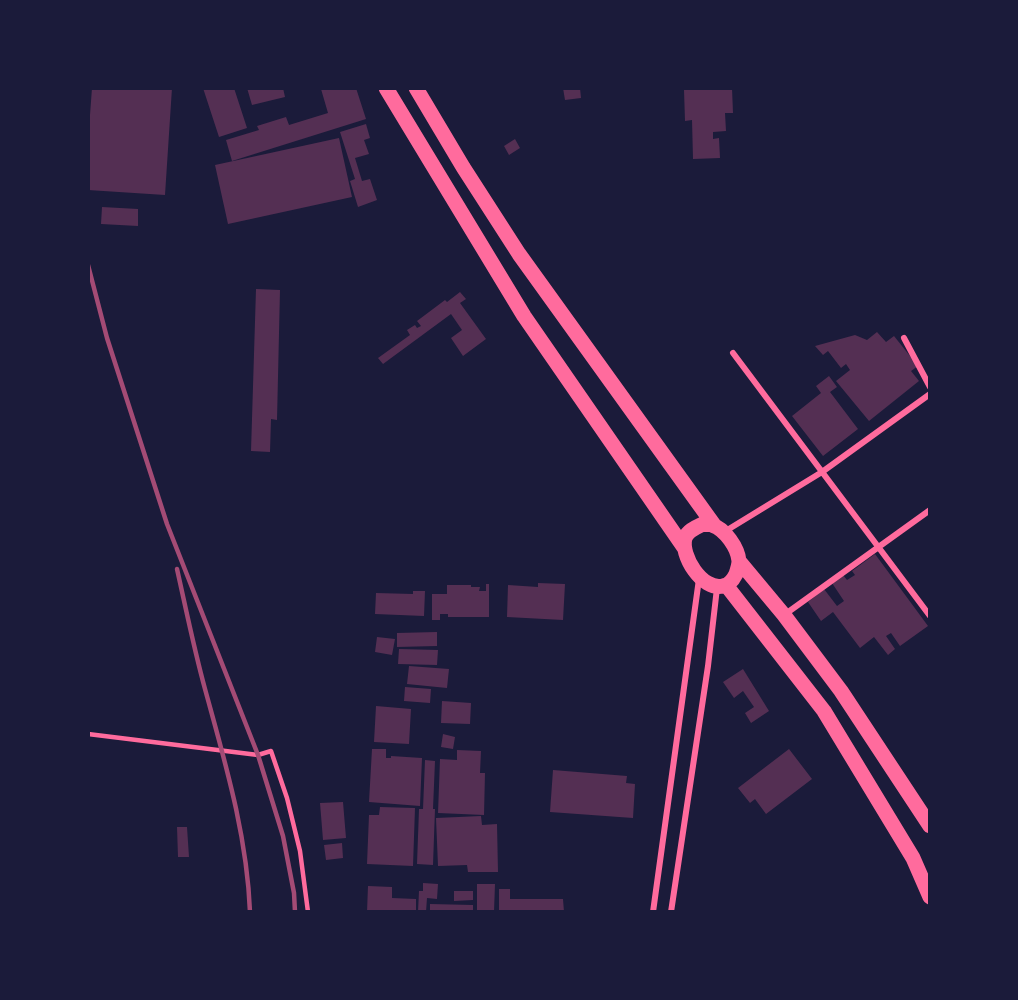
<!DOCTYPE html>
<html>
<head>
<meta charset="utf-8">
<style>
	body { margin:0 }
	#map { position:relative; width:1018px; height:1000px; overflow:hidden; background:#1b1b3a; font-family:"Nunito Sans",sans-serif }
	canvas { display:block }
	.frame { position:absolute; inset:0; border:90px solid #1b1b3a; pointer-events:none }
</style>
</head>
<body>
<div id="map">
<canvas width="1018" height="1000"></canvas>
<div class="frame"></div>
</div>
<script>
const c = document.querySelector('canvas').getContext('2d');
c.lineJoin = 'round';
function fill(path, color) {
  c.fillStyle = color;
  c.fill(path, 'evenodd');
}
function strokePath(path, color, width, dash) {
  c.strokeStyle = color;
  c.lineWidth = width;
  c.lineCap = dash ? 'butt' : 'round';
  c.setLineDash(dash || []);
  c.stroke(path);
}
fill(new Path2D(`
	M92,88H172L165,195L88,190V142Z
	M203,88H234L247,128L219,137Z
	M247,88H283L285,97L252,105Z
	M324,88H356L366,119L232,161L226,140L259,130L257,126L286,117L289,125L328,113L321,89Z
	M563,88H580L581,98L565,100Z
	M732,88L733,113H725L726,131L713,132V139L719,138L720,158L693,159L692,120L685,121L684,90Z
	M366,124L370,138L364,140L369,154L355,158L362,181L370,179L377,200L358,207L350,181L355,179L340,132Z
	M339,138L352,197L228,224L215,165Z
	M515,139L520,148L509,155L504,146Z
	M102,207L138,209V226L101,224Z
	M256,289L280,290L277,420L271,419L270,452L251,451Z
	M460,292L466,299L460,303L486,339L463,356L451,338L462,330L451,314L383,364L378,358L410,335L407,330L415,325L417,328L421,326L417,321L445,300L447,302Z
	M877,332L886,342L894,336L918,366L911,371L919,381L869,421L836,381L850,370L846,364L841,368L828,351L823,355L815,346L855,335L867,340Z
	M829,376L837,387L830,392L858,429L823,456L792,416L821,393L816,386Z
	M875,554L928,626L900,646L891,633L886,636L895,649L888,655L874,637L860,648L833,612L821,621L808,602L824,589L837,606L844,601L832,583L843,575L847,580L855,575L852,571Z
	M538,583L565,584L563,620L507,617L508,585L538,587Z
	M486,584H489V617H448V614H440V620H432V594H447V585H471V587H480L479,591H486Z
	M413,591H425L424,616L375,614L376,593L413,594Z
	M437,632V646L397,647V633Z
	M377,637L395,639L392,655L375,652Z
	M399,649L438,650L437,665L398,664Z
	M409,666L449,669L447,688L407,684Z
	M743,669L769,711L751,723L745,713L754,707L743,691L734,698L723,682Z
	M405,687L431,689L430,703L404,701Z
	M442,701L471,703L470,724L441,723Z
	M376,706L411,709L409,744L374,742Z
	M443,734L455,737L453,749L441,747Z
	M372,749H386V758H391V756L422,758L420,806L369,802Z
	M789,749L812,779L766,814L755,799L750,803L738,788Z
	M457,750L481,751L480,773H485L484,815L438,813L440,759L457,760Z
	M425,760L435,761L433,809H435L433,865L417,864L419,809H423Z
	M553,770L627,776L626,783L635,784L633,818L550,812Z
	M343,802L346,838L323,840L320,803Z
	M380,807L415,808L413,866L367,864L369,815H379Z
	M481,816L482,825L497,824L498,872H468L467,865L438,866L436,818Z
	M177,827H187L189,857H178Z
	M342,843L343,858L326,860L324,845Z
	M423,883L438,884L437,899L427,898L426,912H418L419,891H423Z
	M477,884H495L494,912H477Z
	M368,886L392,887V898L416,899V912H367Z
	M499,889H510V899H563L564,912H499Z
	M454,891H473V900L454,901Z
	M430,904L473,905V912H430Z`), '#542f53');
strokePath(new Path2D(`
	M88,734L258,755L271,751L287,798L300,851L308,912`), '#ff6b9d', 4.5);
strokePath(new Path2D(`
	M904,338L930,387
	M733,353L930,616
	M724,532L822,472L930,394
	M784,615L930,510
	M653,912L699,579
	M671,912L708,666L717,588`), '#ff6b9d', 6);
strokePath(new Path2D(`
	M386,88L524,316L685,549
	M416,88L463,167L519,254L714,525
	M703,524C706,525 709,524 712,525C725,529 738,548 739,561C739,565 737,571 736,574C733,580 729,585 723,586C702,591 680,555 685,538C688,530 697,527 703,524Z
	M739,561L784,615L841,691L930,826
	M726,585L824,711L913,858L930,897`), '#ff6b9d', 15);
strokePath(new Path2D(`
	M88,265L107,338L167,524L258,755L283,836L294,893L295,912
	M177,569C186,609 194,649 205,689C225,762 247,835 250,912`), '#a44b75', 4.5);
</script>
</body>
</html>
